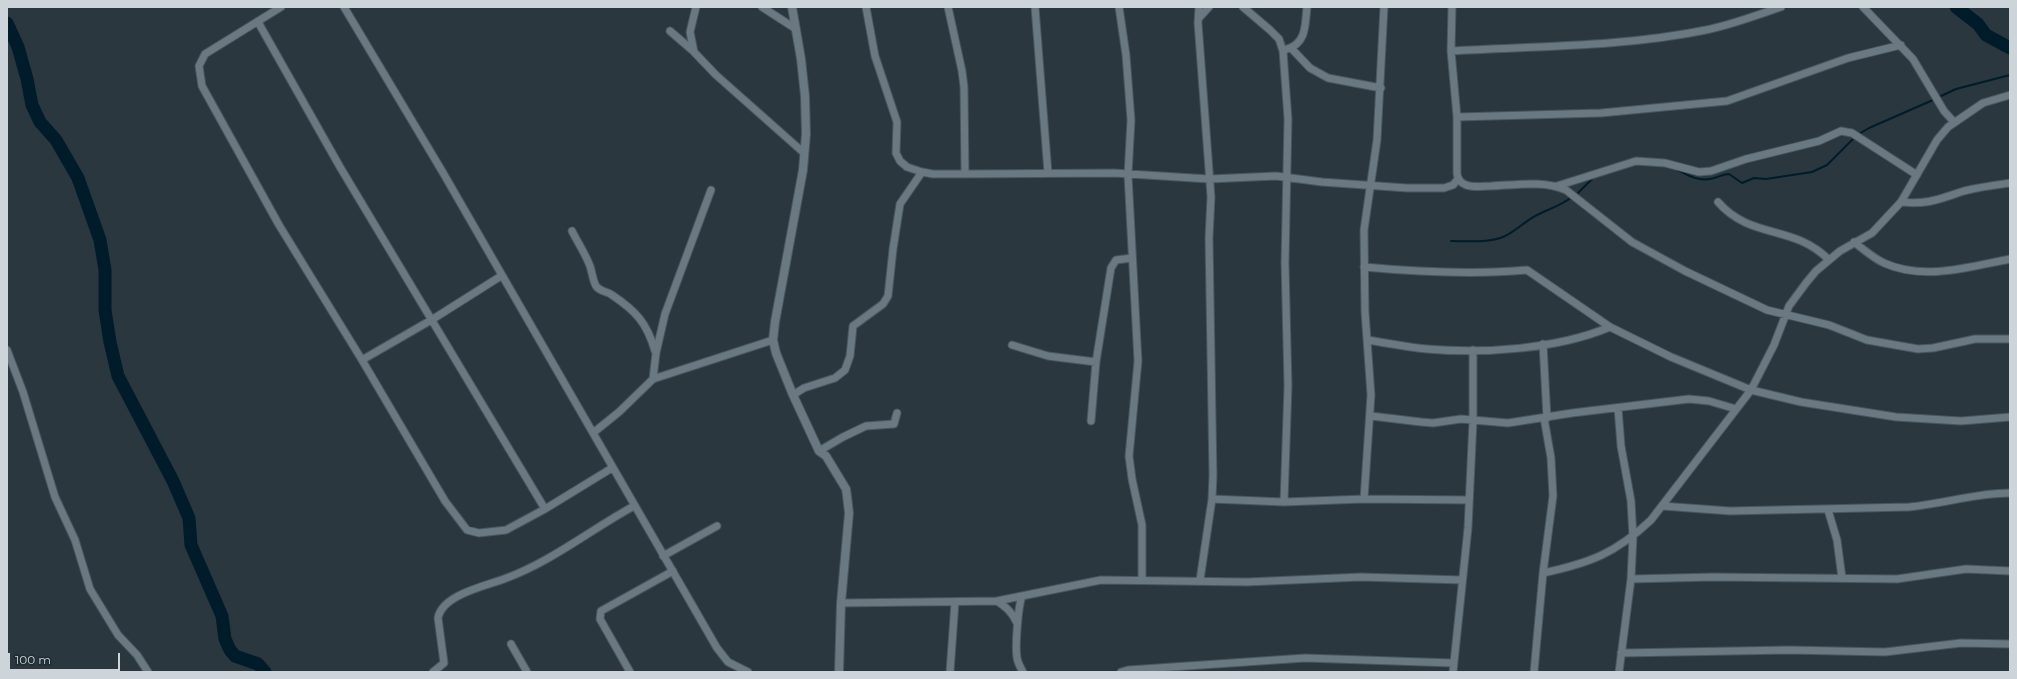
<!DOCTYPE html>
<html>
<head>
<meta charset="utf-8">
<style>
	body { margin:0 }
	#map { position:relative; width:2017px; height:679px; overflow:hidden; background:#2a373f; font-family:Montserrat,sans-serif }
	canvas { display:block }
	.frame { position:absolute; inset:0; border:8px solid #cdd5da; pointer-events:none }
	.scale { position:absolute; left:8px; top:653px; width:112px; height:18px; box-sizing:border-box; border:2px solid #cdd5da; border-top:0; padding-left:5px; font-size:12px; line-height:14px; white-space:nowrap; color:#cdd5da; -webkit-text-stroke:3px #202d35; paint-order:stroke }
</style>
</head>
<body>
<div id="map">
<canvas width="2017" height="679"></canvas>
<div class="frame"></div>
<div class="scale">100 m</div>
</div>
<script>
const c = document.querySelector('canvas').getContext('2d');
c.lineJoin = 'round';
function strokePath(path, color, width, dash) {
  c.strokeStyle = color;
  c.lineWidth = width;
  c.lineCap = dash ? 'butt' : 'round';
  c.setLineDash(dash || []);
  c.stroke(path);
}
strokePath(new Path2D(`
	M1941,96L1956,89L2010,75
	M1859,134L1869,128L1933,100
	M1676,169C1688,175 1696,181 1710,179C1717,178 1723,174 1729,174L1742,183L1754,178L1766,179L1812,172L1827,165L1855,137
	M1576,195L1594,177
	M1451,241C1468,241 1487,243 1503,237C1515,232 1525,221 1537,215C1549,209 1562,205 1572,197`), '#001c2a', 2);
strokePath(new Path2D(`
	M1956,7L1978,24L1986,35L2010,48
	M7,23L18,47L27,79L32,105L40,122L56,140L78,178L100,240L105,270V310L110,342L118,376L173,481L189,518L191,545L222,616L225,639L230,650L235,656L258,664L265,672`), '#001c2a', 13);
const minor = new Path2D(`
	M281,7L205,54L199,66L202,86L279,225L362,360L445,501L467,530L479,533L506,530L545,509L612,468
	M344,7L442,171L717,648L728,662L748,672
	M696,7L690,32L694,52L716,75L804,153
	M762,7L796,29
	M866,7L875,56L897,122L896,153L900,161L907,167L922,172L933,174H965L1114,173L1209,179L1276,176L1322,182L1407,188H1444L1453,185L1458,179
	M948,7L962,71L964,87L965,174
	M1035,7L1048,173
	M1119,7L1126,55L1131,120L1128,175L1138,361L1129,456L1132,479L1142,525V580
	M1199,7L1198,23L1211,197L1209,238L1213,476L1212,499L1200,580
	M1243,7L1270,30L1279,39L1283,51L1288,119L1285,263L1288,386L1284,502
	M1452,7L1451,51L1457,117V174C1458,180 1461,183 1466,185C1474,188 1483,186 1491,186C1516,185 1543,180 1566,190L1632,242L1685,271L1767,310L1829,325L1867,340L1918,349L1933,348L1975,339H2010
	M1863,7L1913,59L1944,111L1954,122
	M1199,18L1209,7
	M258,22L340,167L545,509
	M670,31L692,50
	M1291,48L1310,68L1328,78L1381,88
	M1287,49C1307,43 1305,24 1307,7
	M1451,51C1535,46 1623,47 1706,30C1731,25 1757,15 1781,7
	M1457,117L1601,113L1727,101L1848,58L1901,45
	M1557,186L1636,161L1665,163L1699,172L1711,171L1746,159L1819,141L1841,131L1852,133L1917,175
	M1718,202C1751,240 1794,224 1829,260
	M1901,202C1928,205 1939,199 1964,191C1979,187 1995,185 2010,183
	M572,231C578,243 585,253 590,266C592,272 593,281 596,286C600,292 607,291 612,295C636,311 647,323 655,351
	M1854,242C1863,249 1873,258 1884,263C1924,281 1969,267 2010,259
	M1364,267C1418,272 1473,275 1527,270L1610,327L1671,357L1751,390L1801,402L1896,417L1961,421L2010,417
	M1367,340C1387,343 1407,347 1427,349C1485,354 1557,349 1610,327
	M1543,344L1547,418
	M1012,345L1048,356L1096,362
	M7,350L23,392L55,497L75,540L90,589L118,635L137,655L148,672
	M362,360L433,319L501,276
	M653,379L656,353L665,314L711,190
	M793,395L804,388L835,378L845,370L850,356L853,326L883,304L888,296L893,249L900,204L922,172
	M1618,408L1621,446L1631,501L1633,537L1631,579L1619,672
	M1371,416L1421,422L1433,423L1461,419L1508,423L1572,413L1689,399L1709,401L1736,409
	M1091,421L1096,362L1111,268L1116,260L1132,258
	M593,433L619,412L653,379L773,340
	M819,451L843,437L866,426L894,424L897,413
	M1212,499L1284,502L1364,499L1469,500
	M1364,499L1371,395L1365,312L1364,230L1377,140L1384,7
	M1662,506L1730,511L1909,507C1943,504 1975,493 2010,493
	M1828,510L1837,540L1842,578
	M663,556L717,526
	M1543,573C1590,563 1616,553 1651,520L1751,390L1774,345L1789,306L1806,283L1816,271L1840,251L1872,233L1901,202L1937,140L1948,127L1983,103L2010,95
	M1631,579L1713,577L1897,579L1966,569L2010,571
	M1022,596C1018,607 1015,646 1017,658C1018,663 1020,667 1023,672
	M997,601C1006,607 1012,612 1017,623
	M841,603L997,601L1101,580L1247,582L1361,577L1462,580
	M511,644L527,672
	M1621,653L1789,650L1885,652L1961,643L2010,644
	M433,672L444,663L438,618C442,595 485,586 504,579C551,562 590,530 634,506
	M630,672L600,619L601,611L673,571
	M950,672L955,602
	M1121,672L1128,670L1305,658L1453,663
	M1453,672L1468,528L1473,421V350
	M1534,672L1543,573L1553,496L1551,458L1544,418`);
const tertiary = new Path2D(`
	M792,7L801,59L805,96L806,134L803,170L775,322L773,340L776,353L793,395L819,451L826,456L846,489L847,496L849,513L841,603L839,672`);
strokePath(minor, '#4a555c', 9);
strokePath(tertiary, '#4a555c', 10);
strokePath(minor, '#697881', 7);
strokePath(tertiary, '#697881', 8);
</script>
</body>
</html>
